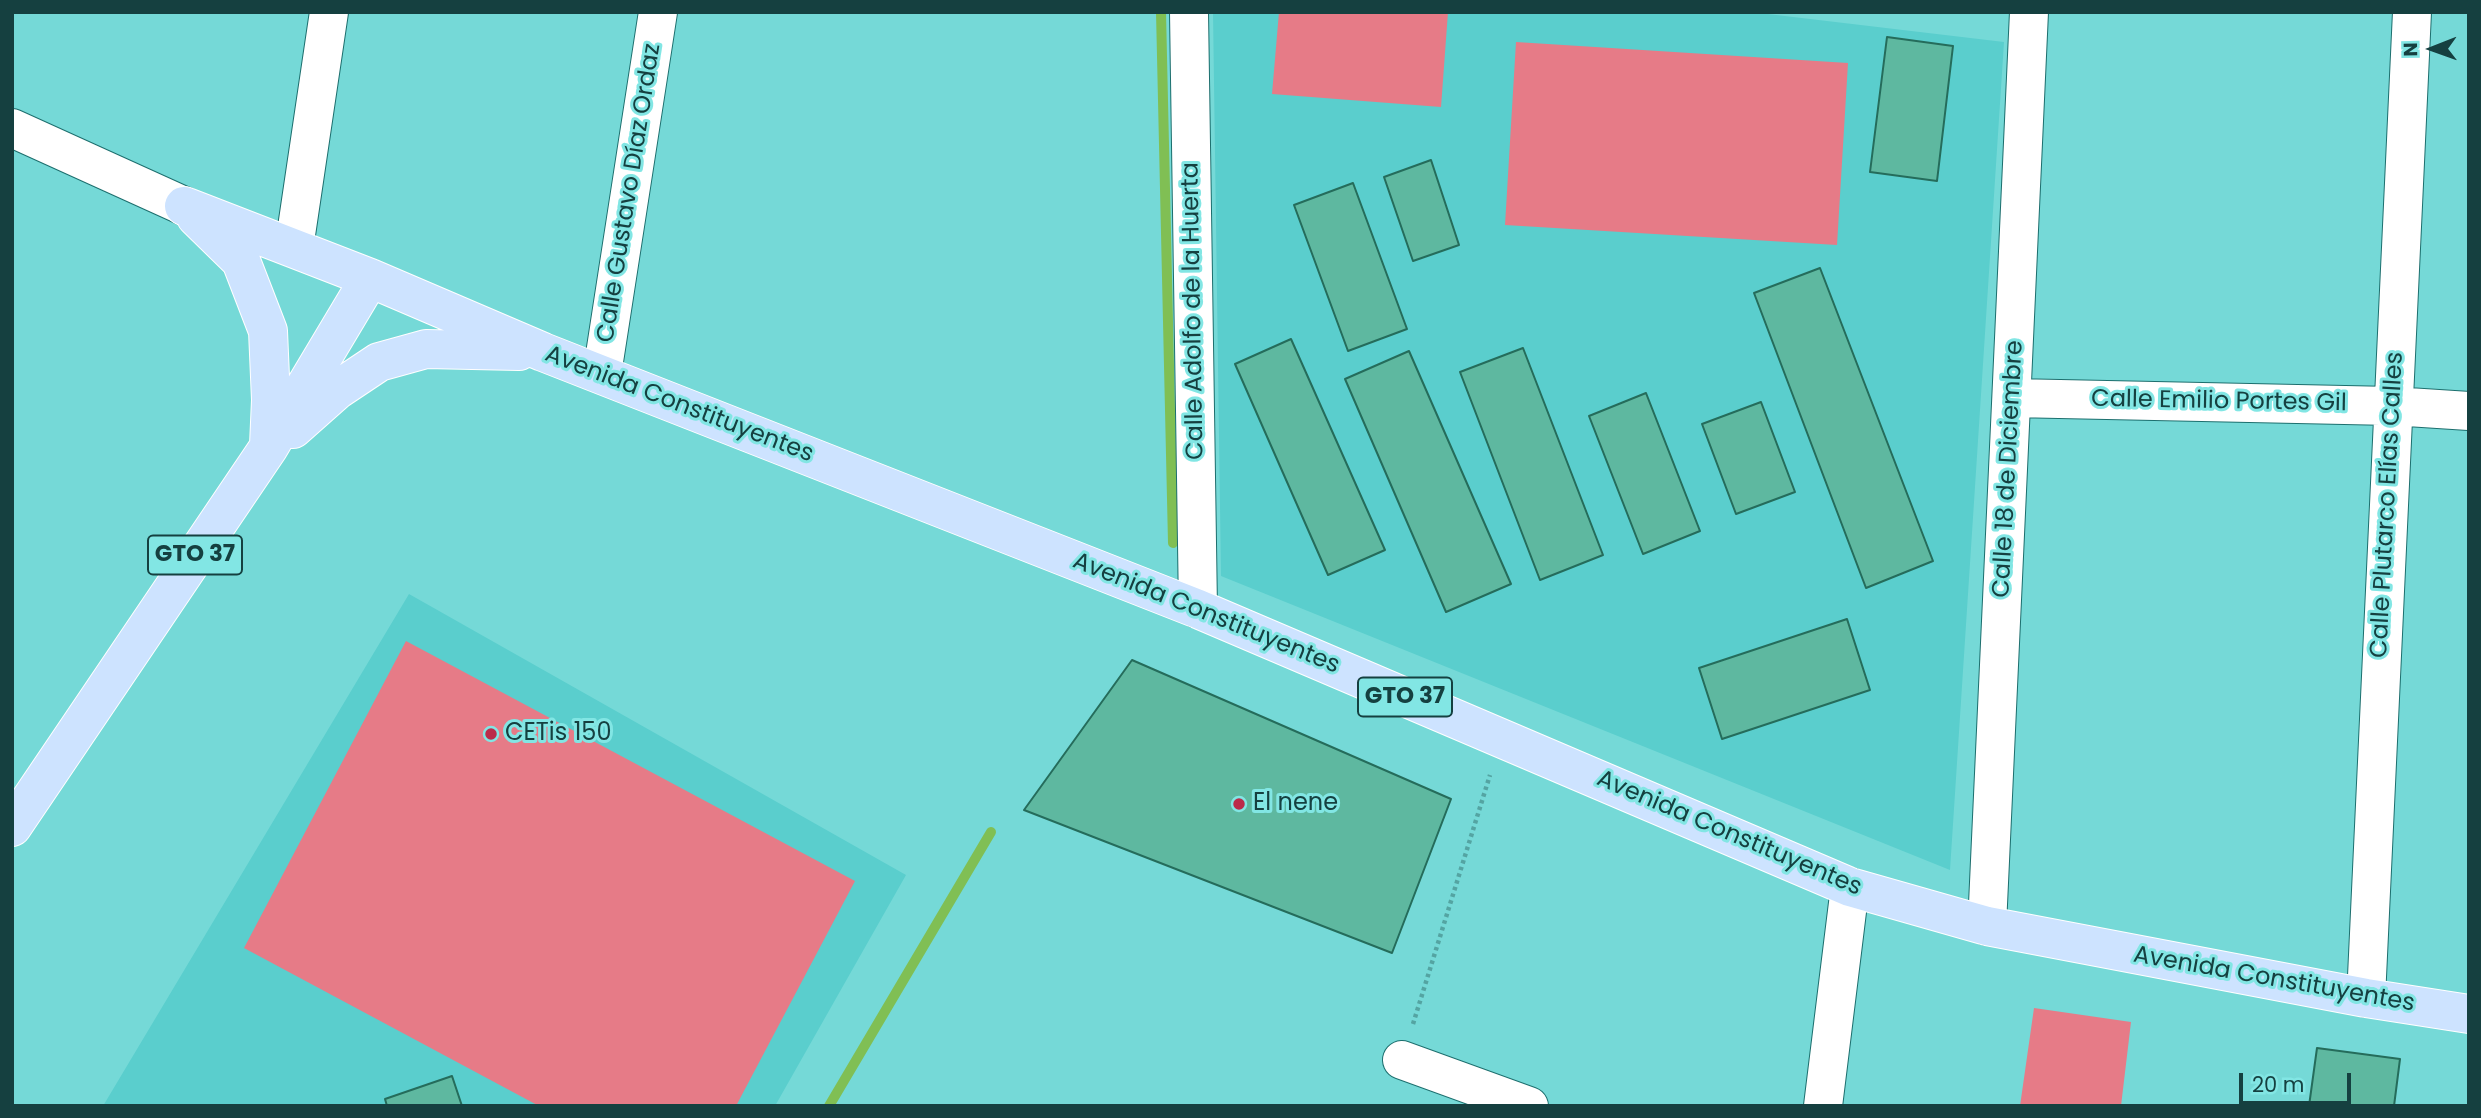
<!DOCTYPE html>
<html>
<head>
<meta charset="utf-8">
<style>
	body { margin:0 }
	#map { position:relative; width:2481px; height:1118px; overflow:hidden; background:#75d9d7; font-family:Poppins,sans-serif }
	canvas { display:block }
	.frame { position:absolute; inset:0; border:14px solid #154040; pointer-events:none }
	.north { position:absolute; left:2397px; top:14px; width:70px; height:70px; -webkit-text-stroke:5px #82e6e4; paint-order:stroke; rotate:269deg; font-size:19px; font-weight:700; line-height:28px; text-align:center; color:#154040 }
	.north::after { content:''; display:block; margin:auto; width:24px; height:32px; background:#154040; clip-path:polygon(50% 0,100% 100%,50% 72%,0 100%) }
	.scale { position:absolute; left:2239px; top:1073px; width:112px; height:32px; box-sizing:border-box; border:4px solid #154040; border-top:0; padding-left:9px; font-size:21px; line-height:24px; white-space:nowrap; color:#154040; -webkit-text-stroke:5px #82e6e4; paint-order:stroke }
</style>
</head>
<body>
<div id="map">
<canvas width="2481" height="1118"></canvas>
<div class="frame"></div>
<div class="north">N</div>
<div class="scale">20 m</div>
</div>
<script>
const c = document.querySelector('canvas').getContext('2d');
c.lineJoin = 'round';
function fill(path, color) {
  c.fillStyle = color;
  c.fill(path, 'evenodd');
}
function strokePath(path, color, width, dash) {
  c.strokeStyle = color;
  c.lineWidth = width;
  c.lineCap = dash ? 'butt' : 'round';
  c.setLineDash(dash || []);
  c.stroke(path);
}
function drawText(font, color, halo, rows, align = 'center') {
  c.font = font + ' Poppins,sans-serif';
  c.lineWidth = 6;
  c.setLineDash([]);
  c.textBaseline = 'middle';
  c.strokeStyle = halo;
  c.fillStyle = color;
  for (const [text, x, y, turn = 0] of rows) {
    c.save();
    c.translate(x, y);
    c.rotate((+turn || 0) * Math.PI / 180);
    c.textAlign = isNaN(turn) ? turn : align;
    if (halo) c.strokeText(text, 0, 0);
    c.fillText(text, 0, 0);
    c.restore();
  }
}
fill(new Path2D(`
	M1213,12H1751L2004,42L1950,870L1221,576Z
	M409,594L906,875L775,1106H103Z`), '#5acecd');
fill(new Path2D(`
	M1279,12H1448L1441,107L1272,94Z
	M1516,42L1848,63L1837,245L1505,225Z
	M406,641L855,881L736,1106H539L244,948Z
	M2034,1008L2131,1022L2121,1106H2020Z`), '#e67b87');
strokePath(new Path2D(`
	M1161,12L1173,543
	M829,1106L991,832`), '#80bf54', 10);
const building = new Path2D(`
	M1887,37L1953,46L1937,181L1870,172Z
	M1431,160L1459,245L1413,261L1384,177Z
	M1353,183L1407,329L1348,351L1294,205Z
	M1820,268L1933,561L1866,588L1754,293Z
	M1291,339L1385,550L1328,575L1235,364Z
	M1523,348L1603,555L1540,580L1460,372Z
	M1409,351L1511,584L1446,612L1345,379Z
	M1646,393L1700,531L1643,554L1589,416Z
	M1761,402L1795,492L1736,514L1702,424Z
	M1847,619L1870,690L1722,739L1699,668Z
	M1132,660L1451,799L1392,953L1024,810Z
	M2317,1048L2400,1059L2394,1106H2309Z
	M452,1076L462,1106H387L385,1099Z`);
fill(building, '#5eb8a0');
strokePath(building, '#256c5b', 2);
const minor = new Path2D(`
	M1189,12L1198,609
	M12,128L184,206
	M294,248L329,12
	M602,374L658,12
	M2012,398L2392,406L2469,411
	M1987,926L2029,12
	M2366,998L2412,12
	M1402,1060L1529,1106
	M1823,1106L1850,887`);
const major = new Path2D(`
	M184,206L370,278L543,352L1198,609L1850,887L1987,926L2366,998L2469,1014
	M196,217L241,261L268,331L271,400L269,445
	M293,429L337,390L379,362L426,349L519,351
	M12,827L269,447L370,278`);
strokePath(minor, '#1d6f6e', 40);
strokePath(major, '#fff', 40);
strokePath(new Path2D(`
	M1413,1024L1490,775`), '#54a4a2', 4.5, [3.5, 3.5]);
strokePath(minor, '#fff', 38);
strokePath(major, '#cde3ff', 38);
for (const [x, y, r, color] of [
	[491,734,7,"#bb2b4a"],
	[1239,804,7,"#bb2b4a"]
]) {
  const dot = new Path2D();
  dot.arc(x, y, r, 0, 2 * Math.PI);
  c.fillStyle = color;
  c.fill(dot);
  strokePath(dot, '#82e6e4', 2.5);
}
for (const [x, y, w] of [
	[195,555,94],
	[1405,697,94]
]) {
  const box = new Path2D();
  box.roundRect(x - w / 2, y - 19.5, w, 39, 5);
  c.fillStyle = '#82e6e4';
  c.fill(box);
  strokePath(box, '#154040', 2);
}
drawText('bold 23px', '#154040', null, [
	["GTO 37",195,555],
	["GTO 37",1405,697]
]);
drawText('24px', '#154040', '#82e6e4', [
	["Calle Gustavo Díaz Ordaz",630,193,-81],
	["Calle Adolfo de la Huerta",1194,311,-91],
	["Calle Emilio Portes Gil",2219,402,1],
	["Avenida Constituyentes",679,405,21],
	["Calle 18 de Diciembre",2009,469,-87],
	["Calle Plutarco Elías Calles",2388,505,-87],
	["Avenida Constituyentes",1206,614,22],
	["Avenida Constituyentes",1729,834,23],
	["Avenida Constituyentes",2274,980,10]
]);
drawText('24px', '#154040', '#82e6e4', [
	["CETis 150",505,734],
	["El nene",1253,804]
], 'left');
</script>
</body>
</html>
